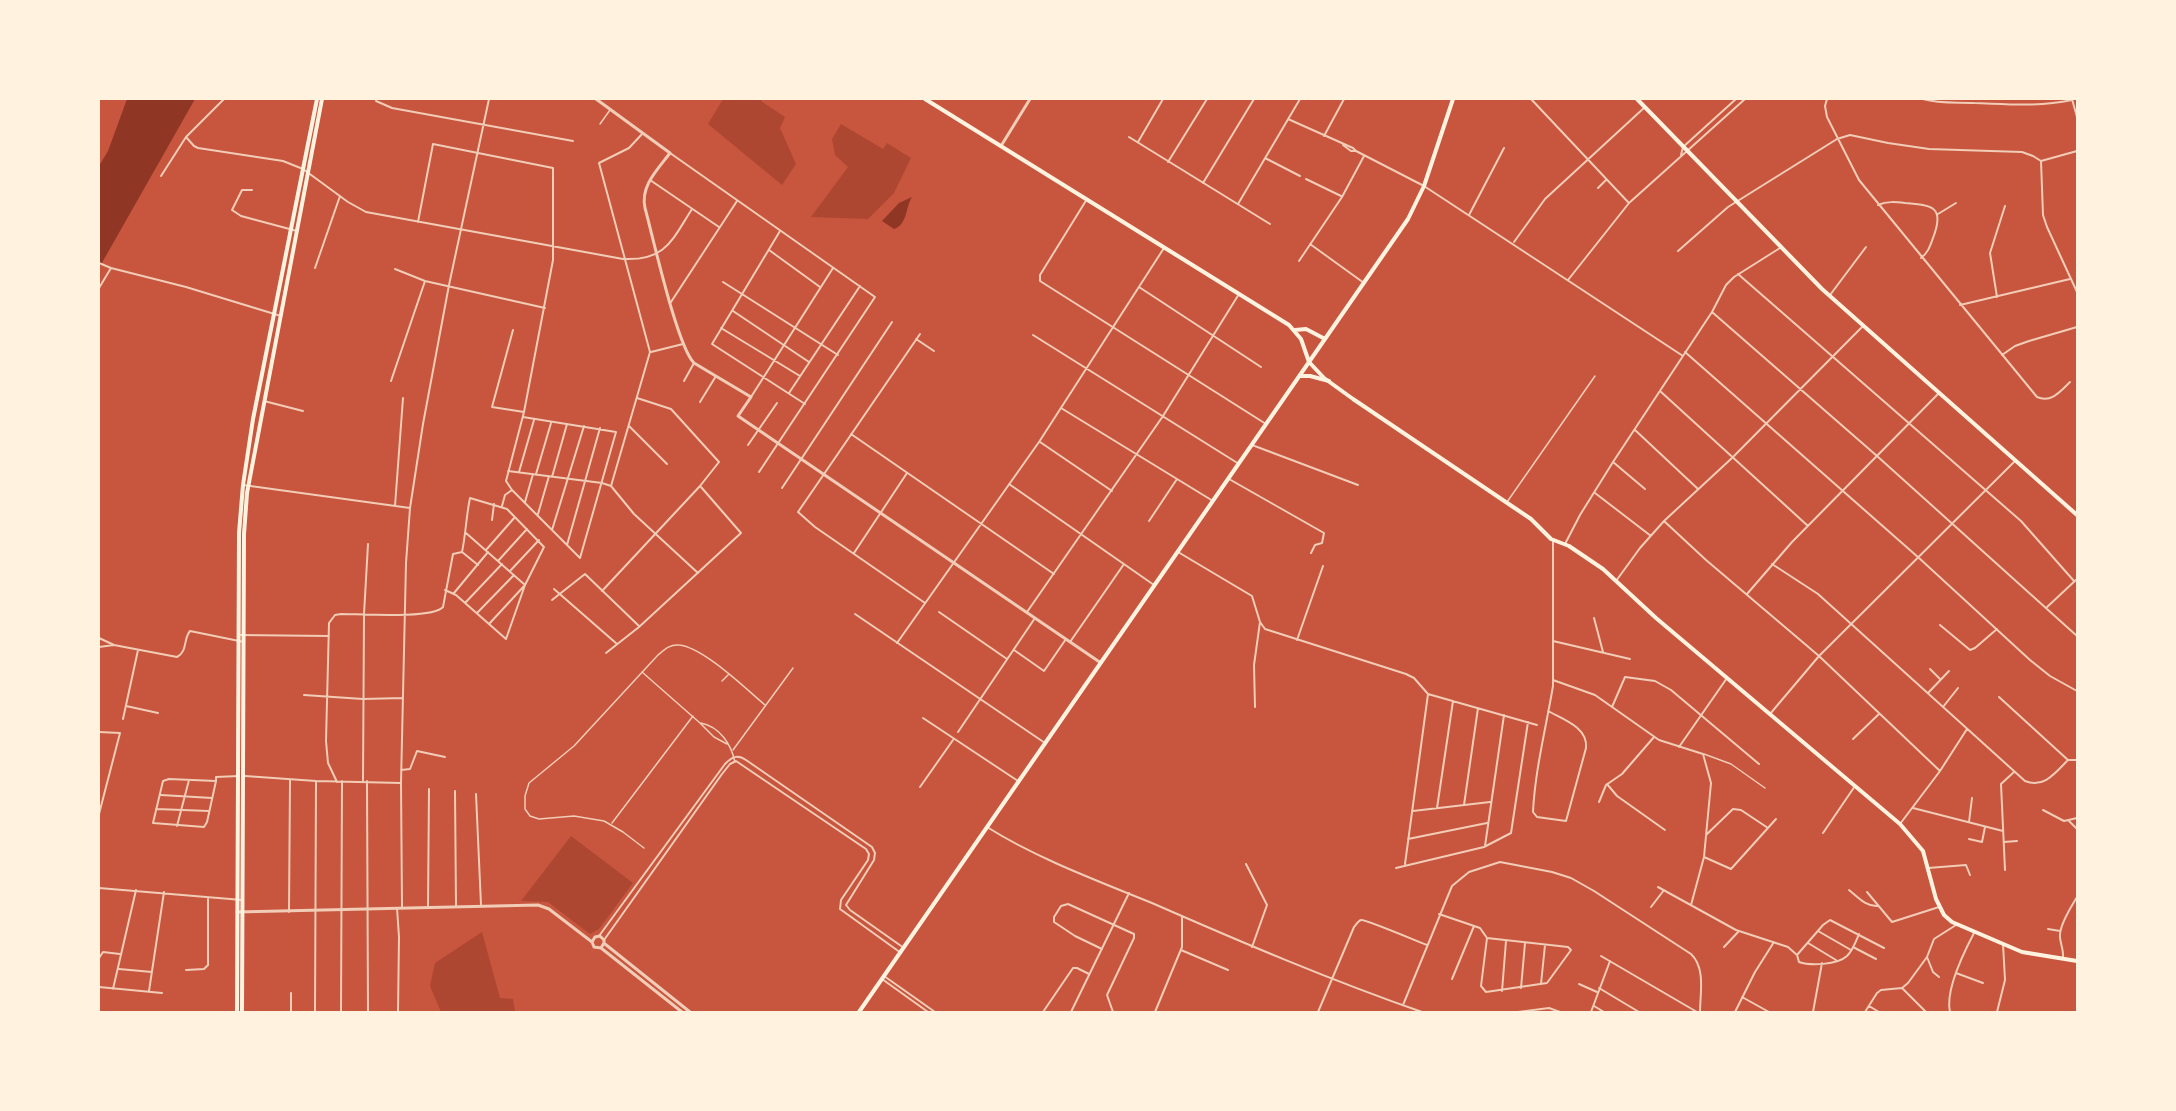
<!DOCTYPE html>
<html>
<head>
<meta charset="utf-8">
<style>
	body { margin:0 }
	#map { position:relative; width:2176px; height:1111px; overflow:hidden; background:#c8553d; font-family:"Public Sans",sans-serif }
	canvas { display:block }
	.frame { position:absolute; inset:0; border:100px solid #fff3e0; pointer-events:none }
</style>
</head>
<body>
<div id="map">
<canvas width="2176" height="1111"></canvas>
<div class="frame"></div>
</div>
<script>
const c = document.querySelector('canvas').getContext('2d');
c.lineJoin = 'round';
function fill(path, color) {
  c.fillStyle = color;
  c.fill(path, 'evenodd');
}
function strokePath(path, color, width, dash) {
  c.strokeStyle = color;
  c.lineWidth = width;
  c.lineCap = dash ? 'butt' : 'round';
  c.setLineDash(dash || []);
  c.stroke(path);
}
fill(new Path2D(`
	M723,99H762L761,101L785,117L780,128L796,164L782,185L708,124Z
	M841,124L883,149L887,143L911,158L894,193L868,219L811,217L848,167L835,155L832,139Z
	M571,836L633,883L599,929L590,934L548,902L521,901Z
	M482,932L500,998L513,999L515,1012H441L430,986L435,963Z`), '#ae4732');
fill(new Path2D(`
	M127,99H195L99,268V166L108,151Z
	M912,197C905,208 908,224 894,229L882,221L899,203Z`), '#8f3625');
strokePath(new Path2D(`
	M600,124L610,110
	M1507,502L1595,376
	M642,672L700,723L714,737L727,744
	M722,681L728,675
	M701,723C720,727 731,744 735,762
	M733,750L793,668
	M1704,754L1731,764L1765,788
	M612,823L693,716
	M644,848L623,832L604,821L574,816L539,819L530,816L525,809V796L529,783L574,746L658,655C664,650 670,644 679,645C703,647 746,689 765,705`), '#f1ccb7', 1.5);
strokePath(new Path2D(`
	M1531,99L1628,202
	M1827,99L1825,106L1827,117L1859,180L2037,397C2051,403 2060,392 2070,382
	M1923,99C1940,104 1956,102 1974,103C2008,104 2039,107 2072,100
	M2072,99L2077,117
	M376,101L392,108L573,141
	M1288,119L1353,148L1356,151L1424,186L1683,356
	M1324,136L1344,99
	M186,137L194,146L198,148L283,161L303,169L348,202L366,212L623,259C666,261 672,240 692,209
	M1129,137L1270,224
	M1138,142L1163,99
	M1343,145L1351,151H1356
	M670,153L875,297L759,472
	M1681,155L1683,147L1736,99
	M1265,158L1300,176
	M2041,161L2077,151
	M1168,162L1207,99
	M161,176L186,137L224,99
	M1306,179L1341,196
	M650,180L719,227
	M1203,183L1254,99
	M1598,188L1606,180
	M252,190H242L232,210L241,216L297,231
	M1087,199L1040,275V281L1266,424
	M1238,204L1300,99
	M1878,205C1887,201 1896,202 1905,203C1933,205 1945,207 1933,238C1930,246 1928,253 1921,258
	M1938,214L1956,203
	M1469,215L1504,148
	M418,222L433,144L553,168V260L524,412L506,481L512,490L580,558L616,432L523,417
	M780,231L712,344L805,404
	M1514,242L1545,199L1645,107
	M1310,244L1364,283
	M769,250L820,287
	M1678,251L1728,207L1837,139L1850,135L1888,143L1929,149L2022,152L2033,156L2041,161L2043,215L2047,227L2077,292
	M1299,261L1342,197L1364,156
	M99,263L111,268L186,287L281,316
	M315,268L340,196
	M395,269L425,281L545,308
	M1738,274L2021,521L2074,581
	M1568,280L1629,203L1745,99
	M723,282L838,355
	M1139,287L1261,367
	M99,288L111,268
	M1830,295L1866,247
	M1997,297L1990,253L2005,206
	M671,302L737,201
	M1960,305L2070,279
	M733,311L809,362
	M1712,312L1877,456L2077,636
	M721,328L800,376
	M513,330L492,407L524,412
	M920,334L798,512L815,527L925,603
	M1033,335L1239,464
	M916,339L934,351
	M651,352L683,344
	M1685,352L1919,558L2030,660L2050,676L2077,691
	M2002,355L2015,346L2029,341L2077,327
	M391,381L425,281
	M684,381L694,363
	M1660,391L1808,526
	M789,393L860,286
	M751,397L833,268
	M264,401L303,411
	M700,402L716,376
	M1061,408L1213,501
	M629,426L667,464
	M1635,430L1698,489
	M851,434L1054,574
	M1040,442L1112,491
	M748,445L777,403
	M1252,445L1358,485
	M1613,462L1645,489
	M508,471L602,483L611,486L634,514L698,573
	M519,472L534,420
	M536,474L551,423
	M552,477L567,424
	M1229,479L1324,533L1322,543L1315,545L1311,553
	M1009,484L1154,585
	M243,485L410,508
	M611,486L650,352L599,163L629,148L643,133
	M782,488L892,322
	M1595,493L1651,536
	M525,502L533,474
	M395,506L403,398
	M502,506L505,495L512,490
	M538,514L549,476
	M492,520L494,504
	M1149,521L1177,479
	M1664,521L1706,560L1819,656L1940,771
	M552,530L584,426
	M466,533L525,585L489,624
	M1565,544L1580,515L1613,462L1712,312L1726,285L1734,277L1780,248
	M567,545L600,428
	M486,550L515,517
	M1178,552L1252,596L1260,622L1265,629L1406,674L1414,678L1428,694
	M854,553L907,473
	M498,561L527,529
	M1772,564L1818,594L2025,781C2044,789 2056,772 2068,760H2077
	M510,571L539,540
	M1616,581L1640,548L1664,521L1732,458L1863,326
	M554,589L617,644
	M445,590L456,595L506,639L525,585L544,547L507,509L470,498C466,517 466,533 462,552L478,565
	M602,591L700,486L719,462L671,409L637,398
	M454,593L488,552
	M1747,594L1792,542L1939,393
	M552,600L585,574L639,626
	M465,603L502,564
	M2046,608L2077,579
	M939,612L1007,659
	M1027,612L1163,416L1239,294
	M477,613L514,575
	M855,614L1045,743
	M1594,618L1603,652
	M1940,625L1970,650L1975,648L1997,629
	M239,635L329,636
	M99,638L114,645L177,657C188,651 183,639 190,631L244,642
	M1297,640L1323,566
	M1553,641L1630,659
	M1070,642L1124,564
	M897,643L1039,442L1164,248
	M99,647L114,645
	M1014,650L1044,671L1066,639
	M606,653L639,627L741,533L701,487
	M1930,669L1940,679
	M1553,680L1595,695L1659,740L1703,754L1711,783L1704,857L1691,905
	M1928,693L1949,671
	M1428,694L1537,725
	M304,695L363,699L403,698
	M1999,697L2068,760
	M126,706L158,713
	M1255,707L1254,665L1260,622
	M1612,707L1625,677L1655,681L1671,690L1759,764
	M1943,707L1958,688
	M1548,711C1562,719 1588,727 1586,748L1566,821L1537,817L1533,812C1535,770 1546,728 1553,686V541
	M1770,714L1819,656L2016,460
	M923,718L1018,781
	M123,719L138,650
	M99,732L120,733L99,814
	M958,732L1035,618
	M1853,739L1879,714
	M1679,747L1727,678
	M401,770L410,769L417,751L445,757
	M245,776L316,781L401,783
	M216,781L169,779L163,781L153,823L204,827L207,822L216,781V777L239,776
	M363,781L364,614L368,544
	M367,781L368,1012
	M337,782L328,763L326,741L329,623L335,615L341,614C359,614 433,619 443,607L453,554L462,552
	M1607,784L1617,796L1665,830
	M920,787L953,740
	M455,791L456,906
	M476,794L481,905
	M161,795L212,798
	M1599,802L1606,785L1622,774L1654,737
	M1464,805L1478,708
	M1437,808L1453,701
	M1913,808L2003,831
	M156,809L209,811
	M2043,810L2064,821L2077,818
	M1413,811L1490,802
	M2069,821L2077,829
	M1969,822L1972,798
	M1900,824L1940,771L1967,729
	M177,826L189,780
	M987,827C1036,858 1098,881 1152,903C1241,942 1330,980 1422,1012
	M1823,833L1855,786
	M1706,835L1733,809L1741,810L1768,828
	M1408,839L1487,823
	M1969,839L1982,842L1985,827
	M2004,842L2017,841
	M1485,846L1504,715
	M1704,857L1731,869L1776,819
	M1246,864L1267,905L1252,947
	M1405,864L1428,694
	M1396,868L1484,847L1511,833L1528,722
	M1928,868L1966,865L1970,875
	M2005,870L2001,784L2014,772
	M1658,887L1736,930L1788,947L1797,955L1799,962C1810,966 1837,965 1847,956C1853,950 1856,941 1859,934
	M99,888L242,900
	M1849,890C1858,897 1866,907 1878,906
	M1867,892L1892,922L1939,907
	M402,907L401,783L406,563L410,508L423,424L449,285L489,99
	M428,907L429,789
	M1651,907L1664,890
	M397,908L399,937L398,1012
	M289,912L290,780
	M1439,914L1480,928L1487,938L1568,947L1571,950L1547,983L1486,992L1481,986L1487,938
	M2048,929L2060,931
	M1818,931L1851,950
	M599,936L725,764C732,757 737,754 746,760L872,847L875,853L874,860L846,905L850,910L904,948
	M604,940L722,774L730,764L736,761L866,849L869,854L868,860L841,900L840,909L901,953
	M1808,943L1836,960
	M1724,947L1739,931
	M1853,947L1876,959
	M1102,949L1075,936L1054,922V917L1061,906L1068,904L1134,934V938L1107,995L1113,1012
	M1181,950L1228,970
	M1797,955L1823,925L1830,920L1884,948
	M1601,956L1697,1012
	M1927,957L1933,972L1939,977
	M99,958L103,952L120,954
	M2063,958C2064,949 2059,941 2060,934C2061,922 2071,907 2077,897
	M119,969L152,972
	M186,970L204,969L208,965V899
	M1956,973L1983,983
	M884,976L935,1012
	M882,979L928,1012
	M1452,979L1474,926
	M1541,984L1545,945
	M1579,984L1597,992
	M99,987L162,993
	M1521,988L1525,943
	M1599,988L1639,1012
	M1902,988L1926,1012
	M113,989L136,890
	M149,991L164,892
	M1502,991L1506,941
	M1742,997L1769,1012
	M1403,1005L1452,886L1469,872L1500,862L1552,872L1571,878L1594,891L1691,954C1706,968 1700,994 1700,1012
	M1594,1006L1604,1012
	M1869,1006L1879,1012
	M291,1012V993
	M315,1012L316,781
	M341,1012L342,781
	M1043,1012L1073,968H1077L1089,974
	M1071,1012L1129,893
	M1155,1012L1182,947V916
	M1318,1012L1354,927C1356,925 1358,921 1361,920C1365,919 1419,942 1427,945
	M1518,1012L1549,1008L1560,1012
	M1591,1012L1610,961
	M1735,1012L1755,972L1774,942
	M1813,1012L1822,963
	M1865,1012L1877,993L1881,990L1902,988L1908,983L1927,957L1934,939L1956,925
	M1950,1012C1945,991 1964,952 1974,933
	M1997,1012L2005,980L2003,944`), '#f1ccb7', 2);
strokePath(new Path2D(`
	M596,99L670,153C658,169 640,186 645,208C653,237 677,346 694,363L751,397L738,416L1101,663
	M1001,146L1030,99
	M237,912L538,905L549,909L592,942
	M605,944L690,1012
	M601,948L604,943V940L600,936L595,937L592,942L594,947L601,948L682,1012`), '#f1ccb7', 3);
strokePath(new Path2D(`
	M1309,362L1324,378L1353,399L1531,519L1551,539L1569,546L1603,569L1656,618L1900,824L1923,851L1936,899L1944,915L1952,922L2022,952L2077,961`), '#fff3e0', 4);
strokePath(new Path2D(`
	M925,99L1289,325L1301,339L1309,362
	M1637,99L1822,289L2077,515
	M1295,330L1306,329L1325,339
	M1301,376H1310L1329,381
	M237,1012L239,533L243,485L253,419L317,99
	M242,1012L244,534L247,493L322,99
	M859,1012L1408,219L1424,186L1453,99`), '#fff3e0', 4);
</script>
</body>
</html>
